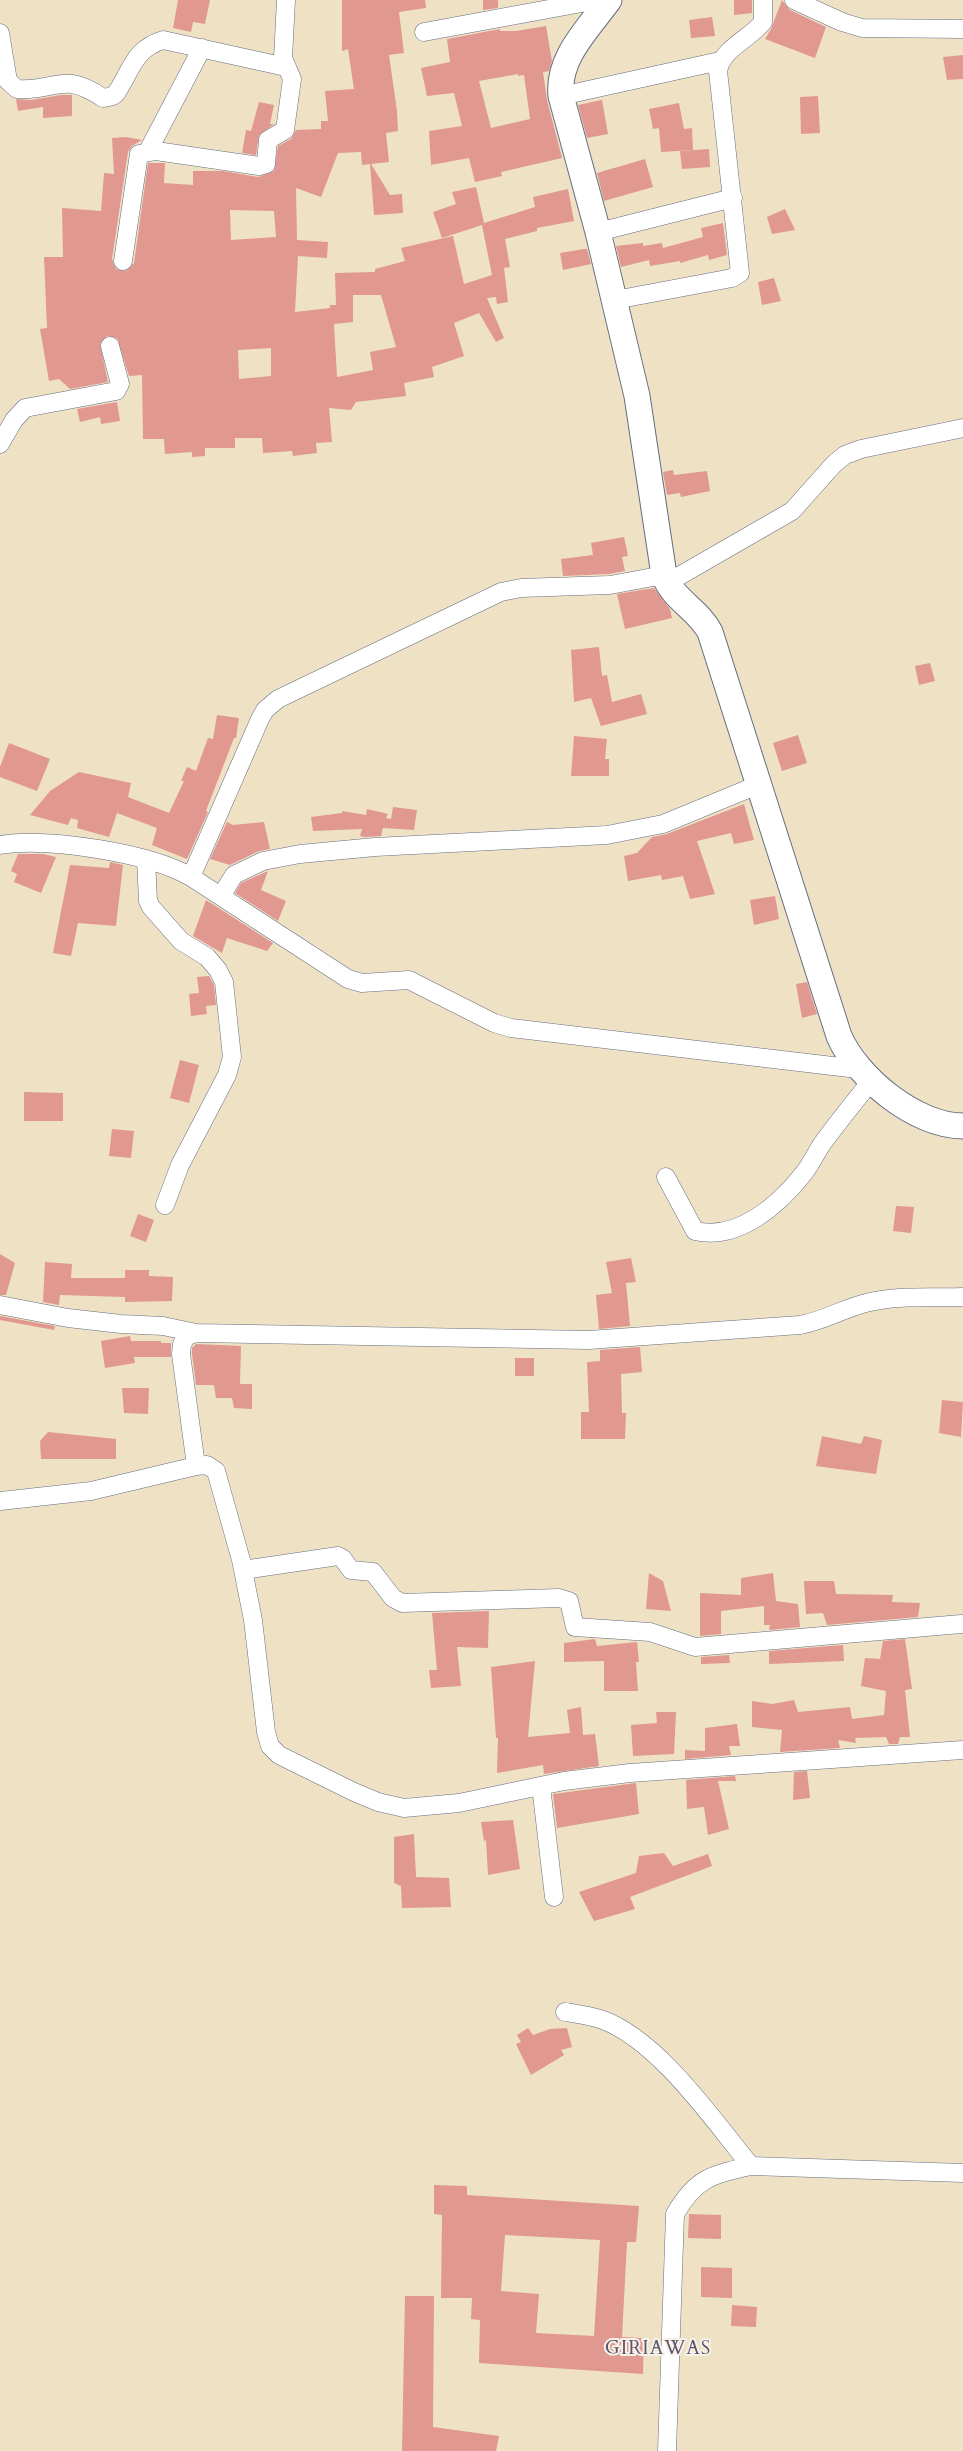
<!DOCTYPE html>
<html>
<head>
<meta charset="utf-8">
<style>
	body { margin:0 }
	canvas { display:block; background:#efe1c4 }
</style>
</head>
<body>
<canvas width="963" height="2451"></canvas>
<script>
const c = document.querySelector('canvas').getContext('2d');
c.lineJoin = 'round';
function fill(path, color) {
  c.fillStyle = color;
  c.fill(path, 'evenodd');
}
function strokePath(path, color, width, dash) {
  c.strokeStyle = color;
  c.lineWidth = width;
  c.lineCap = dash ? 'butt' : 'round';
  c.setLineDash(dash || []);
  c.stroke(path);
}
function drawText(font, color, halo, rows, align = 'center') {
  c.font = font + ' Cardo,serif';
  c.lineWidth = 4;
  c.setLineDash([]);
  c.textBaseline = 'middle';
  c.strokeStyle = halo;
  c.fillStyle = color;
  for (const [text, x, y, turn = 0] of rows) {
    c.save();
    c.translate(x, y);
    c.rotate((+turn || 0) * Math.PI / 180);
    c.textAlign = isNaN(turn) ? turn : align;
    if (halo) c.strokeText(text, 0, 0);
    c.fillText(text, 0, 0);
    c.restore();
  }
}
fill(new Path2D(`
	M178,0H210L205,24L193,22L191,32L173,28Z
	M342,0H425L426,8L399,12L404,53L389,55L397,111L398,131L386,133L389,162L371,164L390,195L402,194L403,213L374,215L370,164L362,165L361,152L338,153L321,197L296,188L297,240L328,242L327,258L298,256L295,312L330,308V305H336L335,273L375,272V269L405,261L401,248L453,236L464,284L492,275L482,225L442,238L433,212L456,204L452,192L476,187L484,223L535,207L533,197L568,189L574,221L537,228V231L505,239L510,267L504,268L508,302L497,304L496,297L487,298L504,338L496,342L479,313L454,323L464,356L432,367L434,377L404,383L406,396L356,402L351,410L329,408L332,442L316,443L317,453L293,456L292,451L263,453L262,438H235V448H205V456L192,457V452L165,454L164,439H143L142,375L129,376L117,338L107,336L100,344L108,382L70,389L59,379L49,381L40,329L47,328L44,257H63L62,208L101,211L104,173L114,174L112,138L126,137L142,140L132,146L128,152L112,259L116,269L126,271L134,263L148,163H165L164,183L193,185V171H223L258,177L274,171L278,146L291,139L296,130L321,129V121H328L325,91L354,89L348,49L342,51ZM230,210L274,211L276,237L231,240ZM353,295H381L396,347L370,352L373,370L337,377L334,324L353,322ZM271,348V376L239,379L238,350Z
	M483,0H498V8L483,10Z
	M734,0H752V13L734,15Z
	M782,0L790,10L826,27L815,58L765,39L771,29Z
	M712,17L715,36L691,38L689,20Z
	M546,26L552,61L549,71L543,72L547,100L562,158L501,172L502,176L475,182L469,158L431,165L429,131L462,126L454,93L427,96L421,68L450,62L447,39L500,29V31H516ZM518,74V76L524,75L530,119L491,128L479,81Z
	M963,55V79L947,80L943,57Z
	M61,95H72V116L43,118V107L18,111L16,99L31,100Z
	M818,96L820,133L801,134L800,97Z
	M602,100L608,134L587,138L578,105Z
	M259,102L274,105L270,124H274L259,135L256,155L242,153L246,130L251,131Z
	M679,103L684,129L692,128L693,150L661,152L659,128L653,129L649,109Z
	M709,149L710,167L682,169L680,151Z
	M645,159L653,187L604,201L597,173Z
	M785,209L795,230L772,234L767,217Z
	M723,223L727,255L709,260L708,255L680,263V261L650,266L649,260L621,267L616,246L643,243V246L662,243L663,248L703,237L701,228Z
	M584,249H587L591,264L563,270L560,253Z
	M774,278L781,301L762,305L758,282Z
	M117,402L120,421L101,424L100,417L80,422L77,409Z
	M673,470L674,475L707,471L710,491L681,497L680,493L667,495L663,472Z
	M624,537L628,556L622,557L625,571L609,574L563,576L561,559L593,555L591,543Z
	M654,588L670,609L672,618L625,629L617,594Z
	M599,647L602,676L607,675L612,702L641,694L647,714L601,726L591,698L574,702L571,650Z
	M930,663L935,681L919,685L915,666Z
	M217,715L239,718L236,738H234L206,811L208,812L187,859L152,845L157,828L117,813L109,837L77,828L78,820L71,818L68,825L30,815L50,791L79,772L131,783L128,797L169,813L184,781H181L187,767L196,771L208,738L213,739Z
	M798,735L807,763L782,771L773,743Z
	M574,736L607,739L605,759H609V776H571Z
	M9,743L50,759L37,791L0,777V767Z
	M744,804L754,840L734,844L731,833L697,841L715,894L690,899L683,876L662,880L661,875L628,881L624,856L637,853L652,837L667,834Z
	M393,807L417,810L414,830L383,828L381,836L365,837L360,836L362,829L313,831L311,817L342,813V811L366,815L367,809L388,814L386,818L391,819Z
	M227,822L233,825L264,822L270,849L259,851L230,865L210,859Z
	M18,854H43L56,857L41,893L14,882L17,874L11,871Z
	M110,862L123,865L116,926L78,923L71,956L53,953L70,865L109,868Z
	M268,871L261,890L286,901L278,921L235,893L241,883Z
	M775,896L779,919L754,925L750,900Z
	M206,900L273,943L267,951L227,938L222,953L193,936Z
	M209,976L214,985L216,1005L206,1006L207,1014L191,1016L189,994L199,993L197,977Z
	M807,982L817,1014L802,1018L796,984Z
	M180,1060L199,1065L189,1103L170,1098Z
	M24,1092L63,1093V1121H24Z
	M112,1129L134,1131L131,1158L109,1156Z
	M896,1206L914,1207L911,1233L893,1231Z
	M138,1214L154,1220L146,1242L130,1236Z
	M0,1254L15,1263L6,1295H0Z
	M631,1258L636,1282L626,1283L630,1326L599,1329L596,1295L612,1293L606,1262Z
	M45,1262L72,1264L71,1278H125V1270H149V1276L173,1277L172,1301L125,1302V1297L60,1295L59,1305L43,1302Z
	M0,1316L55,1326L54,1330L0,1320Z
	M130,1336L131,1341H161V1343H171V1357H134L135,1363L105,1368L101,1341Z
	M196,1344L241,1346L240,1384H252V1409L234,1408L232,1398H216L214,1385H196L192,1354V1348Z
	M640,1347L642,1372L621,1374L622,1413H626L625,1439H581V1412H589L587,1362L600,1361V1350Z
	M515,1358H534V1376H515Z
	M122,1388H149L148,1414L124,1413Z
	M942,1400L963,1402L961,1437L939,1433Z
	M48,1432L116,1439V1459H41L40,1441Z
	M822,1436L861,1444L864,1436L882,1440L876,1474L816,1466Z
	M649,1573L663,1581L671,1611L646,1609Z
	M773,1573L776,1601L798,1604L800,1627L769,1630L770,1625H764V1606L721,1611V1634L700,1636V1593L741,1595V1578Z
	M804,1581H834L836,1594L893,1595L892,1602L920,1603L918,1617L827,1625L823,1613L806,1614Z
	M489,1611L488,1648L457,1647L461,1686L431,1688L429,1670H437L432,1613Z
	M595,1639L597,1646L637,1642L639,1662H636L638,1691H604V1661L564,1662V1643Z
	M905,1639L912,1689L905,1690L910,1737H900L898,1744H889L886,1737L855,1738L856,1743L838,1740L840,1748L780,1752L782,1730L752,1727V1701L772,1704L794,1700L798,1712L850,1707L852,1719L884,1715L886,1691L861,1686L865,1658L880,1659L883,1641Z
	M843,1645L844,1661L769,1664V1651Z
	M729,1655L730,1663L701,1664V1657Z
	M535,1661L528,1737L570,1733L567,1710L581,1707L583,1735L595,1734L599,1766L544,1774L543,1765L497,1773L498,1738H496L491,1667Z
	M656,1712H676L674,1754L633,1756L631,1725L657,1723Z
	M737,1724L740,1746H729L731,1755L685,1759V1750L705,1751V1728Z
	M807,1771L810,1798L793,1800L794,1772Z
	M735,1776L736,1781H718L729,1829L708,1835L704,1807L687,1809L686,1780Z
	M636,1783L639,1814L557,1828L553,1794Z
	M513,1820L520,1869L488,1875L486,1840L484,1841L481,1822Z
	M414,1834L416,1877L449,1878L451,1907L402,1908L401,1886L394,1883V1837Z
	M664,1853L673,1866L708,1854L712,1866L630,1897L635,1909L594,1921L579,1892L636,1873L639,1856Z
	M528,2028L533,2035L550,2029L567,2028L572,2047L561,2050L564,2055L531,2075L516,2044L521,2042L517,2035Z
	M434,2185L467,2186V2195L639,2206L636,2242H627L622,2337L644,2338L643,2374L479,2363L480,2320L471,2319L472,2298H441L442,2215L434,2214ZM505,2235L600,2240L594,2336L536,2333L539,2294L501,2291Z
	M689,2214L721,2215V2239L688,2238Z
	M701,2267L732,2268V2298L701,2297Z
	M405,2296H434L433,2427L499,2436L496,2451H402Z
	M732,2305L757,2307L756,2327L731,2326Z`), '#e09891');
const street = new Path2D(`
	M794,0L842,22L862,28L963,29
	M424,32L598,0
	M0,33L8,81L17,89C56,92 62,70 103,98C108,97 114,97 117,92C132,69 134,49 163,40L286,67
	M561,96L720,61
	M148,151L202,48
	M598,232L733,198
	M123,261L139,154L156,151L259,166L266,164L268,140L285,130L292,79L283,58L286,0
	M615,300L732,278L740,273L718,71C722,48 750,39 763,22V0
	M0,444L14,420L25,408L116,391L120,384L110,346
	M667,583L792,511L834,464L845,455L861,449L963,428
	M0,845C47,837 150,853 191,877L348,979L362,983L409,980L494,1023L511,1028L858,1069
	M146,859L148,901L151,907L181,941L207,957L218,970L224,982L232,1057L227,1075L180,1165L165,1205
	M191,877L260,719L265,710L278,699L501,592L521,588L610,585L664,575
	M221,896L234,875L263,861L300,854L375,847L607,835L663,824L760,784
	M666,1177L695,1231C738,1241 779,1205 804,1173C811,1164 816,1153 822,1144C838,1122 855,1101 872,1080
	M0,1305L68,1318L121,1324L163,1326L196,1333
	M196,1466L181,1354L182,1344L187,1336L196,1333L589,1340L800,1325C824,1321 846,1307 870,1302C899,1295 933,1298 963,1297
	M0,1501L91,1491L196,1466L207,1465L216,1471L241,1560L253,1620L266,1732L270,1746L279,1755L354,1792L378,1802L404,1808L459,1803L564,1781L630,1773L963,1750
	M243,1570L338,1556L343,1559L351,1570L373,1572L393,1598L402,1603L559,1598L569,1601L575,1627L650,1632L695,1647L961,1624
	M541,1786L554,1897
	M565,2012C577,2014 591,2016 603,2020C659,2041 713,2120 751,2166
	M667,2451L675,2214C696,2178 711,2175 751,2166L963,2173`);
const secondary = new Path2D(`
	M609,0C588,29 557,58 561,96L598,232L637,396L664,575C673,600 698,609 710,632L839,1036C857,1078 916,1126 963,1126`);
strokePath(street, '#656d82', 19);
strokePath(secondary, '#656d82', 27);
strokePath(street, '#fff', 18);
strokePath(secondary, '#fff', 25);
c.letterSpacing = '1px';
drawText('19px', '#605470', '#f7f3e8', [
	["GIRIAWAS",658,2350]
]);
c.letterSpacing = '0px';
</script>
</body>
</html>
